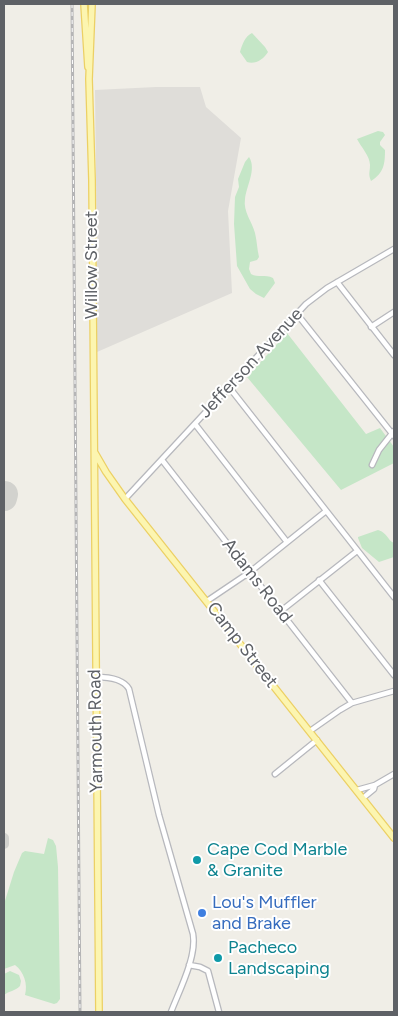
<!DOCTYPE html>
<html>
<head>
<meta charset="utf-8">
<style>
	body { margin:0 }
	#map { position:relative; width:398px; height:1016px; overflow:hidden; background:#f0eee7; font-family:Figtree,sans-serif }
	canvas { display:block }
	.frame { position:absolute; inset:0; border:5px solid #5e6166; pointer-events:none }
</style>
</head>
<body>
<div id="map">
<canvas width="398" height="1016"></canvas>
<div class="frame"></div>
</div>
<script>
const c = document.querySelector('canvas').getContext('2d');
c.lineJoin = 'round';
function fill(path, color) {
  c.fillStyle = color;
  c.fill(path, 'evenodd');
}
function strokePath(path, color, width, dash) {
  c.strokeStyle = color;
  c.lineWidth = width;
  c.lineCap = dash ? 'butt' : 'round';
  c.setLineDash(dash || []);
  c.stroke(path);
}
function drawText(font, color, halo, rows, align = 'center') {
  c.font = font + ' Figtree,sans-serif';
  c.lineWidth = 4;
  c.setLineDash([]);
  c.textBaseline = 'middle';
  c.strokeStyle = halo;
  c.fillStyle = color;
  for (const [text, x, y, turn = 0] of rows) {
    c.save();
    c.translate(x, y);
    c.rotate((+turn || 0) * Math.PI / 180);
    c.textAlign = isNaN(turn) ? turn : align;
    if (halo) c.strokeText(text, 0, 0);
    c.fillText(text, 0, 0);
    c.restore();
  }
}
fill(new Path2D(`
	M156,87H200L206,107L241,138L228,211L232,293L97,352L94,259L97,258L95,90Z`), '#dfddd9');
fill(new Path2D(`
	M252,33L265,47L268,52C264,59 255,65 247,62L240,52C242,45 245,36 252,33Z
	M378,131L383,132L385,135L380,142V145L385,150C385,164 384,173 371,181C368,174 370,172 370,165C370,156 361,147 357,139Z
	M249,157C257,169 246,187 245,199C243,212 252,221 255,233C257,241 257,249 259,257L257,260L250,262L249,269L251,274C258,278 265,274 273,278L275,283L264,298L256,294L250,289L237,266L234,224L235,197L239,187L238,179L245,162Z
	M287,333L366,434L380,428L394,447V463L341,490L247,377Z
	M378,530C388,533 387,540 394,543V557L379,562L362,548L358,538V537Z
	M48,838L53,840L56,846L58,867L60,999L57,1003L54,1004L25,995C28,984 24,972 15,965L4,969V904L14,872L22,853L25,851L44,854Z
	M10,971L19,975L21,981L20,986C15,991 9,991 4,995V974Z`), '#c5e6c7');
strokePath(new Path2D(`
	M4,493L5,494
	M4,838V844`), '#d2d2ce', 10);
strokePath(new Path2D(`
	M4,498L5,494`), '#d2d2ce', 26);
const minor = new Path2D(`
	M337,282L394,355
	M297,314L394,436
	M371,327L394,312
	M229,387L394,597
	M195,424L287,542
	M162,460L352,703
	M372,465L379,450L394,431
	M125,499L306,304L327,288L394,249
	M319,580L394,675
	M207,601L250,572L326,511
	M281,611L357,551
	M96,677C107,677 123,678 129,689L159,815L193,934C197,957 179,991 171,1012
	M310,731L340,710L352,703L394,691
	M275,774L317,740
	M357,790L375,785L394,774
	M363,798L374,789L375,785
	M189,965L200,967L208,971L219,1012`);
const major = new Path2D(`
	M84,4L88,67
	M92,4L89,79L92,180L99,1012
	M95,453L106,472L125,499L394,838`);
strokePath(minor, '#b7b8bd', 7);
strokePath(major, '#ecd064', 8);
strokePath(minor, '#fff', 4.5);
strokePath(major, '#fcf5b0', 5.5);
const rail = new Path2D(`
	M72,4L80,1012`);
strokePath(rail, '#b5b5b6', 3);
strokePath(rail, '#fff', 1, [4]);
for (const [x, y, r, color] of [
	[197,860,5,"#0f9aa8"],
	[202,913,5,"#3f7fe0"],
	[218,958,5,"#0f9aa8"]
]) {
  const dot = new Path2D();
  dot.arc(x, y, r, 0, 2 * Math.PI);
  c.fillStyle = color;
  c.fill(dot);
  strokePath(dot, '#fff', 2);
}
drawText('18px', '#5e6166', '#fff', [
	["Willow Street",92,265,-90],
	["Jefferson Avenue",251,363,-47],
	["Adams Road",257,581,52],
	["Camp Street",242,645,52],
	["Yarmouth Road",96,731,-91]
]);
drawText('18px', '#0d838f', '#fff', [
	["Cape Cod Marble",207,850],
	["& Granite",207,871],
	["Pacheco",228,948],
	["Landscaping",228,969]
], 'left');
drawText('18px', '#366cbe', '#fff', [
	["Lou's Muffler",212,903],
	["and Brake",212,924]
], 'left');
</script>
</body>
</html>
